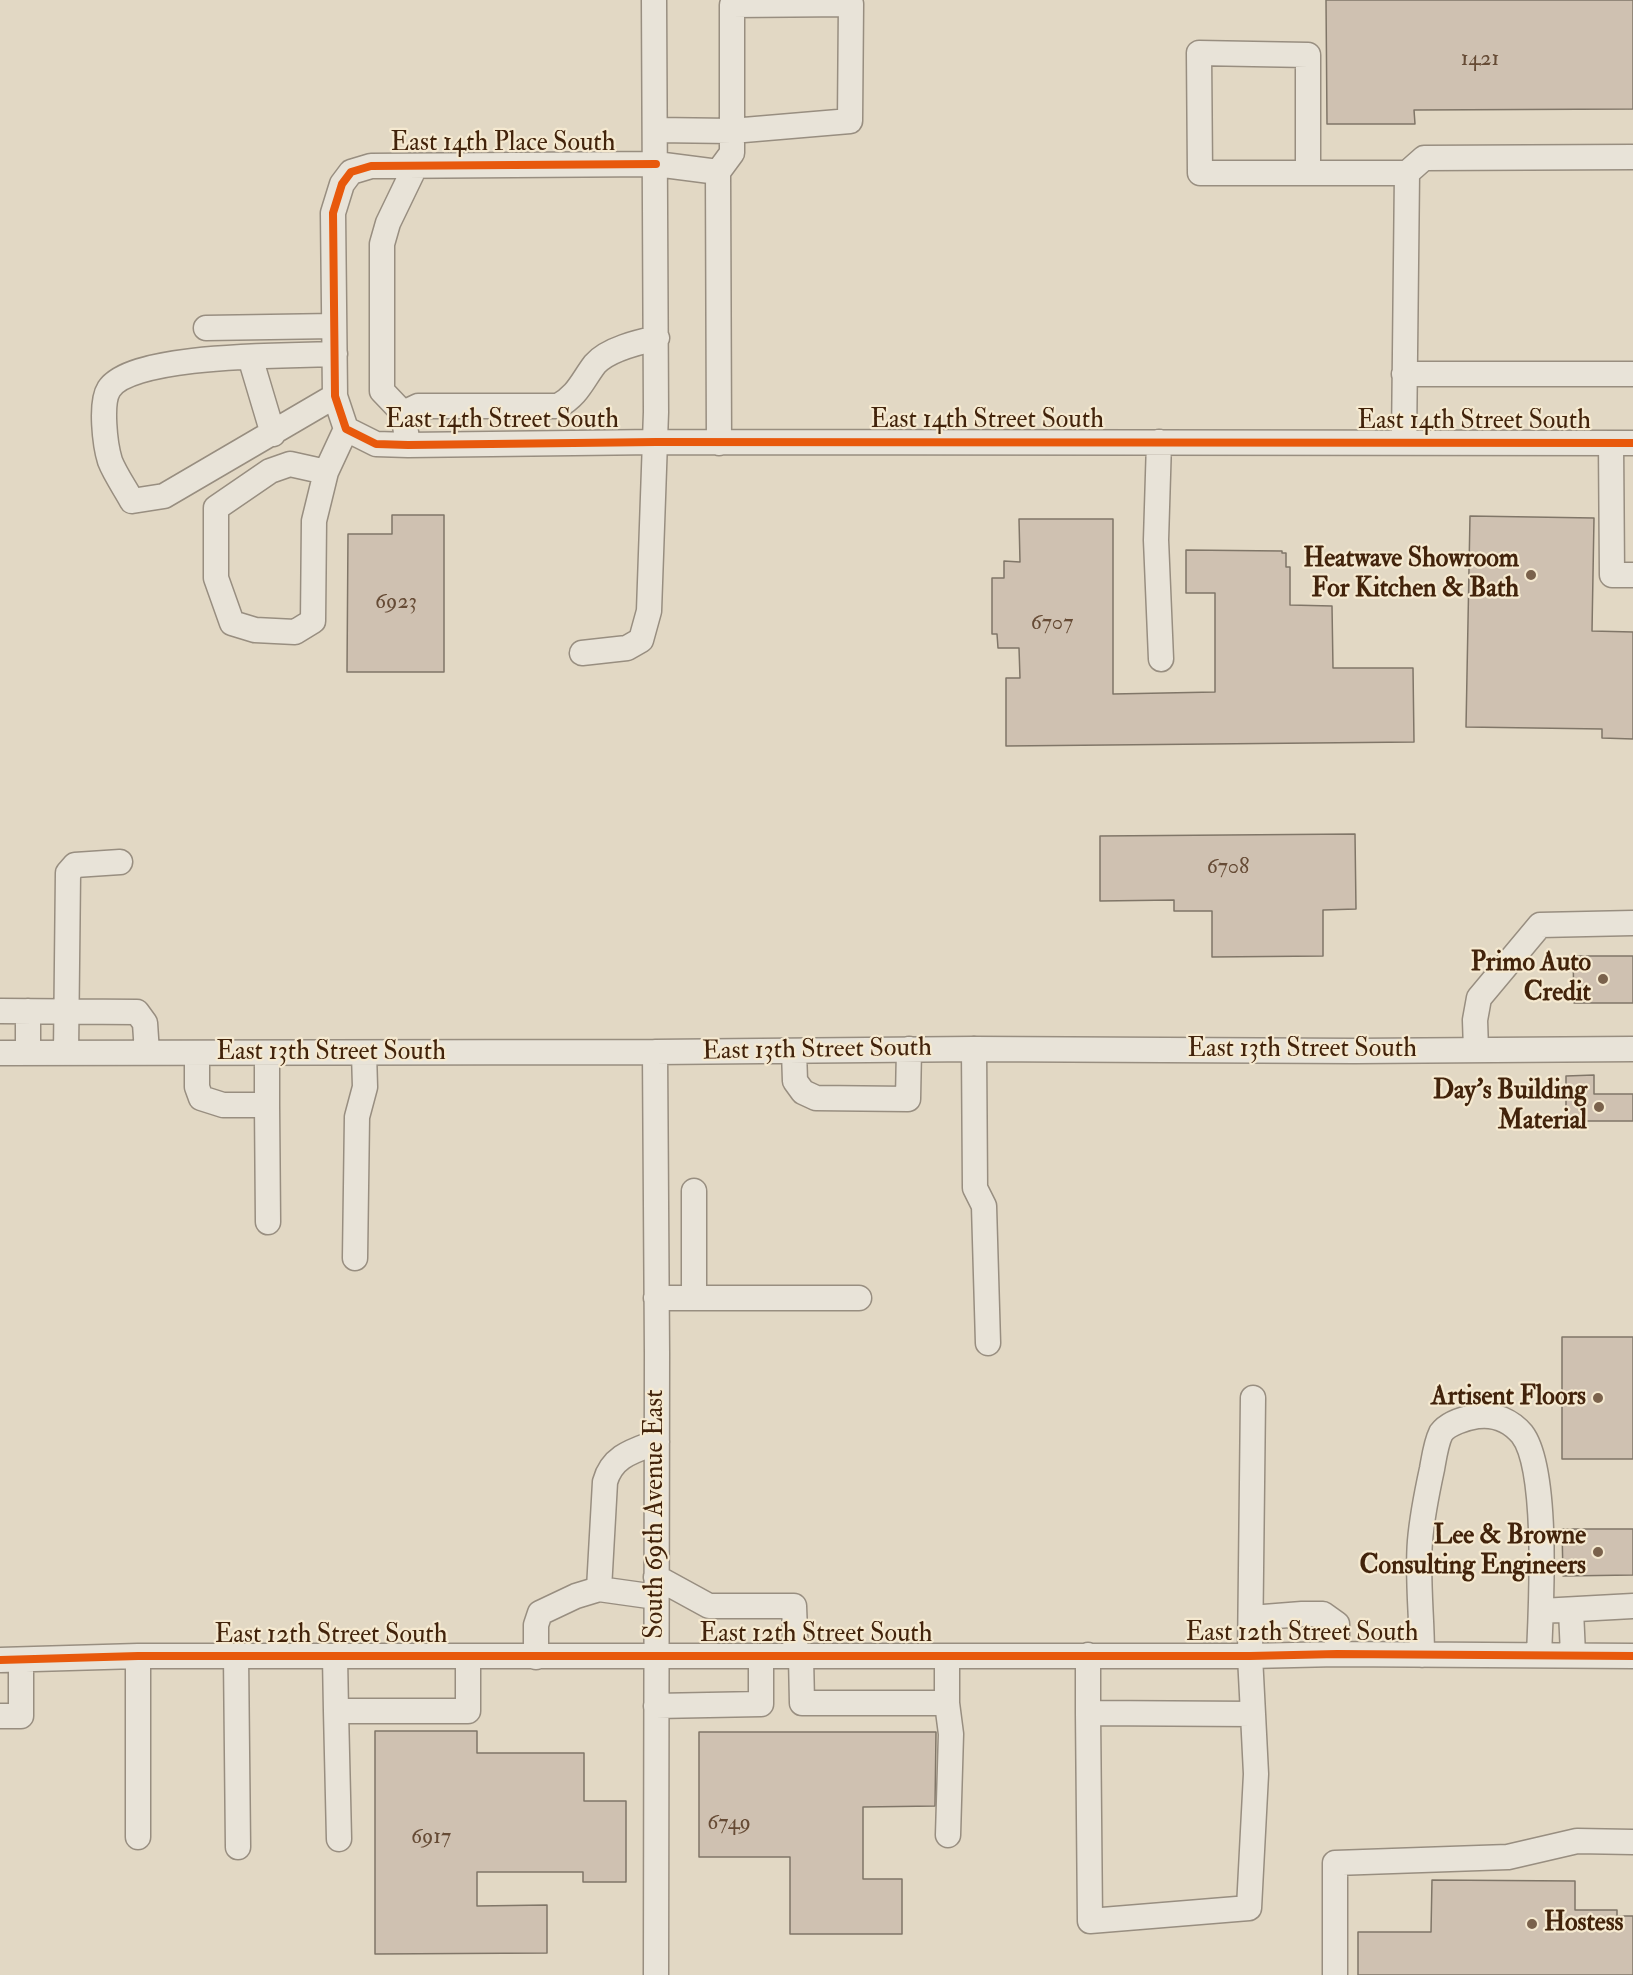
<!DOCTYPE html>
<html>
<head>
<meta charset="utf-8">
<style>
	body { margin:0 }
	canvas { display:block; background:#e2d8c4 }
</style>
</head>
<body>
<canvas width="1633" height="1975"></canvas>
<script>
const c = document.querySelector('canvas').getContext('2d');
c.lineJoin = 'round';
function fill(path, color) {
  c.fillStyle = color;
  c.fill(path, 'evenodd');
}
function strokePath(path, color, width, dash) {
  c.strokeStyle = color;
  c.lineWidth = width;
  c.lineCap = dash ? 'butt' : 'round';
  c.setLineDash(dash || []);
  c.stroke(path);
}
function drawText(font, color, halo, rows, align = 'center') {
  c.font = font + ' "IM FELL Double Pica",serif';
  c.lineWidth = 4.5;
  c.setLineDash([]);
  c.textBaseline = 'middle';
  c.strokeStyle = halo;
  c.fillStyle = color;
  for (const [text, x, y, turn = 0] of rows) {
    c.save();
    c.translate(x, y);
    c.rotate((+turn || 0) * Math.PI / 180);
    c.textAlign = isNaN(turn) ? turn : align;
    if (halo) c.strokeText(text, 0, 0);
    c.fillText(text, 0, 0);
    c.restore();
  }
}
const building = new Path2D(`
	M1326,0H1633V109L1414,110L1415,124H1327Z
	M392,515H444V672H347L348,534H392Z
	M1470,516L1594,518L1592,631L1633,632V739L1602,738V729L1466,727Z
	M1019,519H1113V694L1215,692V593H1186V550L1282,551V553H1286V567H1290V605L1332,606L1333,668H1413L1414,742L1006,746V678H1020L1019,648H998L997,634H992V578H1004V561L1020,562Z
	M1355,834L1356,909L1323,910V956L1212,957V911H1174V900L1100,901V836Z
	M1573,956H1633V1003H1574Z
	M1594,1075V1094H1633V1121H1566V1076Z
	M1562,1337H1633V1459H1562Z
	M1562,1529H1633V1575L1563,1576Z
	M375,1731H477V1753H584V1801H626V1882H583V1872H477V1906L547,1905V1953L375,1954Z
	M699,1732H936L935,1806L863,1807V1879H902V1934H790V1857H699Z
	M1432,1880L1575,1881V1910H1617V1916H1633V1975H1358V1932H1431Z`);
fill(building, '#cfc1b1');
strokePath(building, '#807668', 1.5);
const minor = new Path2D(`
	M656,130L732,131L850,121L851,4L732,5V153L718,172L719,443
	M1308,173V55L1199,53L1200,173H1407
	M206,328L334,326
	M335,354C291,356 132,353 109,389C100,403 105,445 110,461C115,474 125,488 132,501L164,496L335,396
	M250,357L273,434
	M1404,374H1633
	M403,413L418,406H558C578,395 582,381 595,364C608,349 639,342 657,338
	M346,429L376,444L408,445L656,442L1633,443
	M346,429L335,396L333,213L342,184L351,172L371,166L656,164L718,172
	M1159,442L1156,540L1161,659
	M1404,443L1407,173L1424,158L1633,157
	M1611,443L1612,575H1633
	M408,445L403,413L382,391V244L388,223L415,167
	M326,472L290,464L270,471L216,508V578L232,623L255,630L295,632L313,621L314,521L326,472L346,429
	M582,653L627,648L641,640L649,611L656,412L654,0
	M0,1011L137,1012L145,1023L147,1053
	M28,1011V1053
	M974,1049L975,1188L984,1206L988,1343
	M1476,1050L1475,1020L1479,998L1540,925L1633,923
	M794,1051L795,1081L803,1092L816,1098L908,1099L909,1049
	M655,1052L657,1354L656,1975
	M0,1053L655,1052L974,1049L1355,1051L1633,1049
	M66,1053L68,873L75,865L120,862
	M197,1053V1087L201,1098L223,1105H267V1053
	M267,1105L268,1222
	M694,1191V1297
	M355,1258L357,1117L365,1087L364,1053
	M656,1298H859
	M656,1577L709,1606H794L796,1657
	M599,1589L605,1482C612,1456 633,1451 657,1442
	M1571,1610L1573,1655
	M1541,1611L1633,1606
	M1251,1618L1302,1614H1323L1337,1624V1654
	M1088,1655V1713L1253,1714L1250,1656L1253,1398
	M1422,1655C1422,1617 1417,1578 1420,1541C1422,1517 1427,1492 1432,1469C1434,1458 1436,1443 1441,1433C1448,1423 1466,1418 1478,1416C1495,1414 1511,1421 1522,1434C1549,1469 1541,1608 1539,1655
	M138,1656V1837
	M236,1656L238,1847
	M335,1657L336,1711H468V1657
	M536,1657V1625L540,1613L576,1596L599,1589L656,1597
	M801,1657L802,1703H947V1656
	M0,1660L138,1656H1250L1337,1654L1633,1656
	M947,1703L951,1734L948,1835
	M656,1706L761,1704V1657
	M336,1711L339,1839
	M1088,1713L1090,1921L1249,1908L1256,1774L1253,1714
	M0,1716H21V1660
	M1335,1975V1863L1508,1857L1577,1841L1633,1842`);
strokePath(minor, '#988e80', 27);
strokePath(minor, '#e8e3d8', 24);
strokePath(new Path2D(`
	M656,164L371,166L351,172L342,184L333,213L335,396L346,429L376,444L408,445L656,442L1633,443
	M0,1660L138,1656H1250L1337,1654L1633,1656`), '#e8590c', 8);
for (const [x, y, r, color] of [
	[1531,575,6,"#7a624c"],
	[1603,979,6,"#7a624c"],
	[1599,1107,6,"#7a624c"],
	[1598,1398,6,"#7a624c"],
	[1598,1552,6,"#7a624c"],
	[1532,1924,6,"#7a624c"]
]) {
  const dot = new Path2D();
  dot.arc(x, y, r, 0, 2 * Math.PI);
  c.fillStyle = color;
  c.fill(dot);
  strokePath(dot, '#f5e9d0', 2);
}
drawText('22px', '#664b35', null, [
	["1421",1480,60],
	["6923",396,603],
	["6707",1052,624],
	["6708",1228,868],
	["6749",729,1824],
	["6917",431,1838]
]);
drawText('26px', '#42230b', '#f5e9d0', [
	["East 14th Place South",503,144],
	["East 14th Street South",502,421],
	["East 14th Street South",987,421],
	["East 14th Street South",1474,422],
	["East 13th Street South",1302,1050],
	["East 13th Street South",817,1051,-1],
	["East 13th Street South",331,1053],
	["South 69th Avenue East",656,1514,-90],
	["East 12th Street South",1302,1634],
	["East 12th Street South",816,1635],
	["East 12th Street South",331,1636]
]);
drawText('bold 26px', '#42230b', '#f5e9d0', [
	["Heatwave Showroom",1519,560],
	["For Kitchen & Bath",1519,590],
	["Primo Auto",1591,964],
	["Credit",1591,994],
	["Day's Building",1587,1092],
	["Material",1587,1122],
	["Artisent Floors",1586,1398],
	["Lee & Browne",1586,1537],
	["Consulting Engineers",1586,1567],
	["Hostess",1544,1924,"left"]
], 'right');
</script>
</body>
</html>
